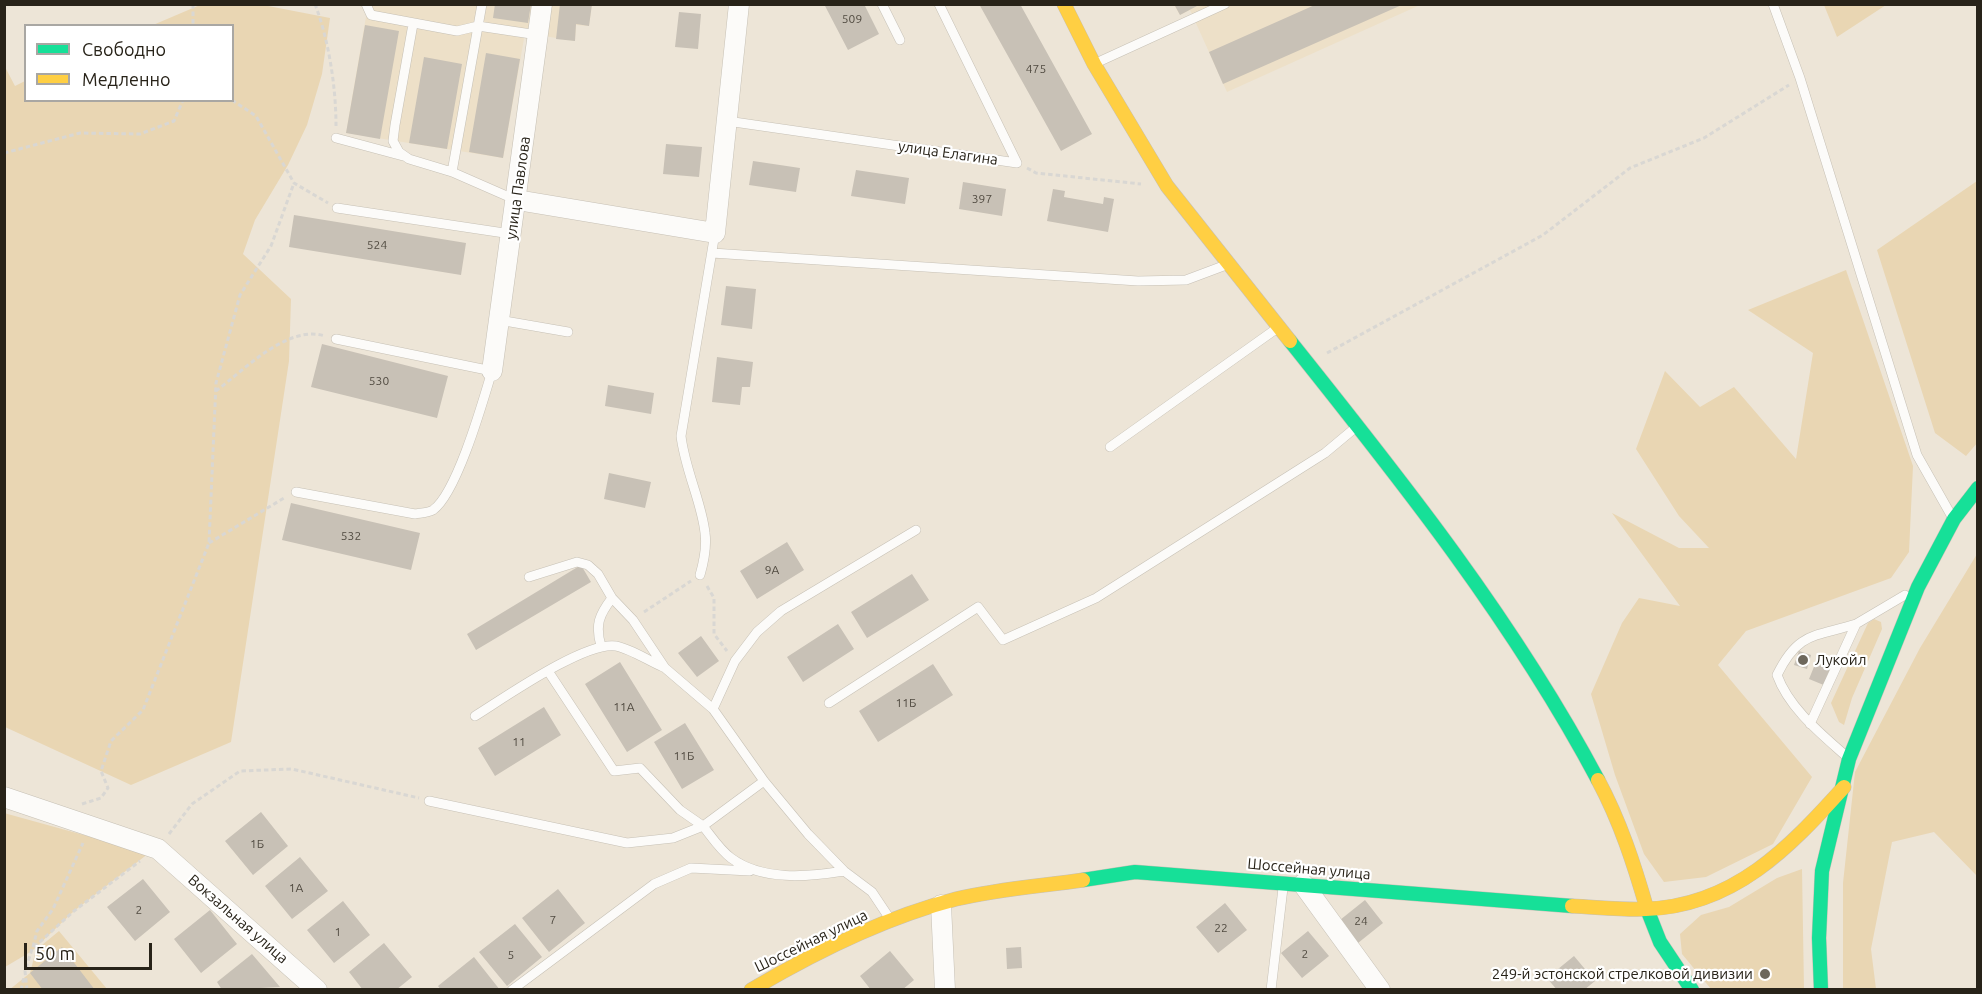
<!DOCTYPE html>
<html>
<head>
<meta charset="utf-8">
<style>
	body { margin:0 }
	#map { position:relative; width:1982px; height:994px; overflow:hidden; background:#ede5d7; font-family:Ubuntu,sans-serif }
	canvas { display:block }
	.frame { position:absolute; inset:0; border:6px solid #282319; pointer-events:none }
	.legend { position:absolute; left:24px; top:24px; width:210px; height:78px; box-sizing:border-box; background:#fff; border:2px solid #a9a7a3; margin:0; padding:8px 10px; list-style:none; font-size:18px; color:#282319 }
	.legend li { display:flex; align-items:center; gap:12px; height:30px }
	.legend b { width:30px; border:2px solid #a9a7a3 }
	.scale { position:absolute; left:24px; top:943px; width:128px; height:27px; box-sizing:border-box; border:3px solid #282319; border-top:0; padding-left:8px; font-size:18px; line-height:21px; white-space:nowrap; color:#282319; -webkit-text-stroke:4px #fff; paint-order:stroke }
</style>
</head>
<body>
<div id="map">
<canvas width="1982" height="994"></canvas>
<div class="frame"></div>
<ul class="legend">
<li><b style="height:8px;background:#16e098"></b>Свободно</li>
<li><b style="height:8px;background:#ffcf43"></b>Медленно</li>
</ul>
<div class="scale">50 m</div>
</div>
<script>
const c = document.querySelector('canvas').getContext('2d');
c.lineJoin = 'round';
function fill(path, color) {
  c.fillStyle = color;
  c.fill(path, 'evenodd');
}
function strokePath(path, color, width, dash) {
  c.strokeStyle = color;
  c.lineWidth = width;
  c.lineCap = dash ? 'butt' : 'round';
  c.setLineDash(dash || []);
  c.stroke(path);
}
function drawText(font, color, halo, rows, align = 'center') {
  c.font = font + ' Ubuntu,sans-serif';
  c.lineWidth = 4.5;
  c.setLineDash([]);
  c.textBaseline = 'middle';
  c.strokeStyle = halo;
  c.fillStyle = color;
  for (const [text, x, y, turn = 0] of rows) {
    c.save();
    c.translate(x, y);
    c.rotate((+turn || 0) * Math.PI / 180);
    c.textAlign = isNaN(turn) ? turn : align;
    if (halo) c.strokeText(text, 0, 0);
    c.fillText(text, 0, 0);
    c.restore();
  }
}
fill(new Path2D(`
	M368,5H592L589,26L576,25L575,41L525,33L503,158L346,133Z
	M1174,5H1420L1227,92L1190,10L1180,15Z`), '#ede0c8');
fill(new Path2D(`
	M200,5H263L330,18L322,74L307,125L288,165L255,220L243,254L291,299L289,361L231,742L131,785L5,727V67L15,86L25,81L26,100H232V26L153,25Z
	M1824,5H1886L1837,37Z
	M1977,181L1978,442L1966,456L1935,433L1877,250Z
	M1846,270L1913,466L1909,552L1891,578L1746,631L1718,665L1812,777L1773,844L1706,877L1664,882L1644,854L1615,775L1591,694L1622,623L1639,598L1680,606L1612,513L1679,548H1709L1679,516L1636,449L1665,371L1700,407L1734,387L1796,459L1813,353L1748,310Z
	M1977,554V876L1934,832L1892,842L1871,949L1876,989L1843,990V883L1855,772L1920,648Z
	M1874,619L1881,622L1882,629L1852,698L1844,725L1839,722L1831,703L1868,623Z
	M4,813L149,853L74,911L32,951L5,967Z
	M1802,869L1804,989H1711L1682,954L1680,934L1701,915L1729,907L1777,878Z
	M59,931L107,989L9,990L30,973L36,950Z`), '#e9d6b3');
fill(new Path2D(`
	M495,4H531L528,23L493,18Z
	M560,4H592L589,26L576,24L575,41L556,39Z
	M824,4H864L879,34L848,50Z
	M979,4H1020L1092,134L1061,151Z
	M1174,4H1196L1197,6L1180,15Z
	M1317,4H1404L1223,84L1209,52Z
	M679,12L701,14L698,49L675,47Z
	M365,25L399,31L380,139L346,133Z
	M486,53L520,59L503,158L469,152Z
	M424,57L462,64L447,149L409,143Z
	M666,144L702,147L699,177L663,174Z
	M753,161L800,168L796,192L749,185Z
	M856,170L909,178L905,204L851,196Z
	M963,182L1006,189L1002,216L959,209Z
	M1053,189L1065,191L1064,197L1103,204L1104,197L1114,199L1108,232L1047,221Z
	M294,215L466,243L461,275L289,247Z
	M726,286L756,289L752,329L721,325Z
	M322,344L448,376L437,418L311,387Z
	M717,357L753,362L750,387H742L740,405L712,402Z
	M608,385L654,393L651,414L605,406Z
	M609,473L651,482L645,508L604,499Z
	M291,503L420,533L411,570L282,540Z
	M787,542L804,570L757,599L740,571Z
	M581,565L591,582L476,650L467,634Z
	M912,574L929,600L867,638L851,612Z
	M838,624L854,649L803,682L787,657Z
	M701,636L719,661L697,677L678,653Z
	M1799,651L1811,655L1807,669L1794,665Z
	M1818,657L1840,666L1831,688L1809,679Z
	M620,662L662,730L627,752L585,684Z
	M933,664L953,695L878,742L859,711Z
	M544,707L561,735L495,776L478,748Z
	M685,723L714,770L682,789L654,742Z
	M261,812L288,846L253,875L225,841Z
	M300,857L328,891L292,919L265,886Z
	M143,879L170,912L135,941L107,907Z
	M558,889L585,923L549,952L522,918Z
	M1365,900L1383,923L1358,943L1340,920Z
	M343,901L370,935L334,963L307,930Z
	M1225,903L1247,930L1218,953L1196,927Z
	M210,910L237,944L201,973L174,939Z
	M515,924L542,957L507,986L479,952Z
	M1308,931L1329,956L1302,978L1281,953Z
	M384,943L412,977L396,990H363L349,972Z
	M62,947L95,990H43L30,973Z
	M1021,947L1022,968L1007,969L1006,948Z
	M890,951L914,980L902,990H871L860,976Z
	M252,954L280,987L222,990L217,982Z
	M1574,956L1595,981L1584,990H1557L1547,978Z
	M474,957L500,990H441L438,986Z`), '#c8c1b6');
const lane = new Path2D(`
	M366,4L371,15L457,31L478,26L538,35
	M882,4L900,40
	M939,4L1017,163
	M1773,4L1800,78L1917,455L1951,515
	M413,24L395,125L393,141L399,152L409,159L452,172L516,200
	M1096,63L1225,4
	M727,121L1017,163
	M336,138L403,156
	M452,172L482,4
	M337,208L511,234
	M712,253L1138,281L1186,280L1226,265
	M499,320L568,332
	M1110,447L1276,329
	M296,492L415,514C420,513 428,513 433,510C457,493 483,401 492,371L336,339
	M700,575C704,561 707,547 705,533C702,503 685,470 681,436L715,233
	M529,577L577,562L588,565L598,574L612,598L633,620L665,668L713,709L764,781L808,834L844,871L872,892L888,916
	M601,646C595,625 599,615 612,598
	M548,671L614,771L640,768L680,810L703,826L764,781
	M829,703L978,607L1003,640L1096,598L1325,453L1355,428
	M713,709L735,661L757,632L781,611L916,530
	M475,716C504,698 585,641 616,646C631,649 649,661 663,667
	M1810,724L1856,624L1905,595
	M1846,756C1820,733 1789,708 1777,675C1798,632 1814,637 1856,624
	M429,801L627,843L673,838L703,826C711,836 720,850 731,858C762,881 807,877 844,871
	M512,990L654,884L691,868L750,871
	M1271,990L1283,888`);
const street = new Path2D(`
	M517,200L715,233L739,4
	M492,371L542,4
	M4,797L158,849L317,990
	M1303,884L1380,990
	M941,905L945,990`);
const fast = new Path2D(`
	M1290,341C1402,481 1514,622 1598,780
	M1083,880L1135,872L1572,906
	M1647,909L1660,942L1692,990
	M1821,990L1819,938L1822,871L1849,759L1918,587L1954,519L1978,488`);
const slow = new Path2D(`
	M1064,4L1094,64L1167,186L1290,341
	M1598,780C1620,821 1634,864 1647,909
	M1572,906C1596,907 1622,910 1646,909C1734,906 1789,848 1844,787
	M751,990C815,952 883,918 956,899C997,889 1041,886 1083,880`);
strokePath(lane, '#c6c0b5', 10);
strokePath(street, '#c6c0b5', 21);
strokePath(fast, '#c6c0b5', 15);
strokePath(slow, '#c6c0b5', 15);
strokePath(new Path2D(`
	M193,4V26
	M315,4C329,41 336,87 336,126
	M232,100L256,116L294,183L328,203
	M4,153L80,133L140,134L174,121L183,100
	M1027,168L1036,173L1141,184
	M1327,353L1543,235L1630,168L1704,138L1789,85
	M216,391C244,370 288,324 325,336
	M209,543L284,498
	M707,586L714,598V634L727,651
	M644,612L691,581
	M82,804L101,798L108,788L101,771L111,741L143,710L209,543L216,383L240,295L271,246L294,183
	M169,834L192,804L240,771L292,769L419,798
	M33,947L37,931L53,909L83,843
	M21,990L24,977
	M27,990L25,971L32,949L74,911L140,861`), '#d9d7d3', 3, [4.5, 3]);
strokePath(lane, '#fcfbf9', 9);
strokePath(street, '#fcfbf9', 20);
strokePath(fast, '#16e098', 14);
strokePath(slow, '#ffcf43', 14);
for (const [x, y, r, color] of [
	[1803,660,6,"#6d675c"],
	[1765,974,6,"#6d675c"]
]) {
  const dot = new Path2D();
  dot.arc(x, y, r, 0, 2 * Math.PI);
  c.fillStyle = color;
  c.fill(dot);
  strokePath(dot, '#fff', 2);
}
drawText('12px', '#504a40', null, [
	["509",852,19],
	["475",1036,69],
	["397",982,199],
	["524",377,245],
	["530",379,381],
	["532",351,536],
	["9А",772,570],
	["11Б",906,703],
	["11А",624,707],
	["11",519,742],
	["11Б",684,756],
	["1Б",257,844],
	["1А",296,888],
	["2",139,910],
	["7",553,920],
	["24",1361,921],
	["22",1221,928],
	["1",338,932],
	["2",1305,954],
	["5",511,955]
]);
drawText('15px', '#282319', '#fff', [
	["улица Елагина",948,153,8],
	["улица Павлова",518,188,-82],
	["Шоссейная улица",1309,869,5],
	["Вокзальная улица",238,919,41],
	["Шоссейная улица",811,941,-26]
]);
drawText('15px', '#282319', '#fff', [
	["Лукойл",1815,660],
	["249-й эстонской стрелковой дивизии",1753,974,"right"]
], 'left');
</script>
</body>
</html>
